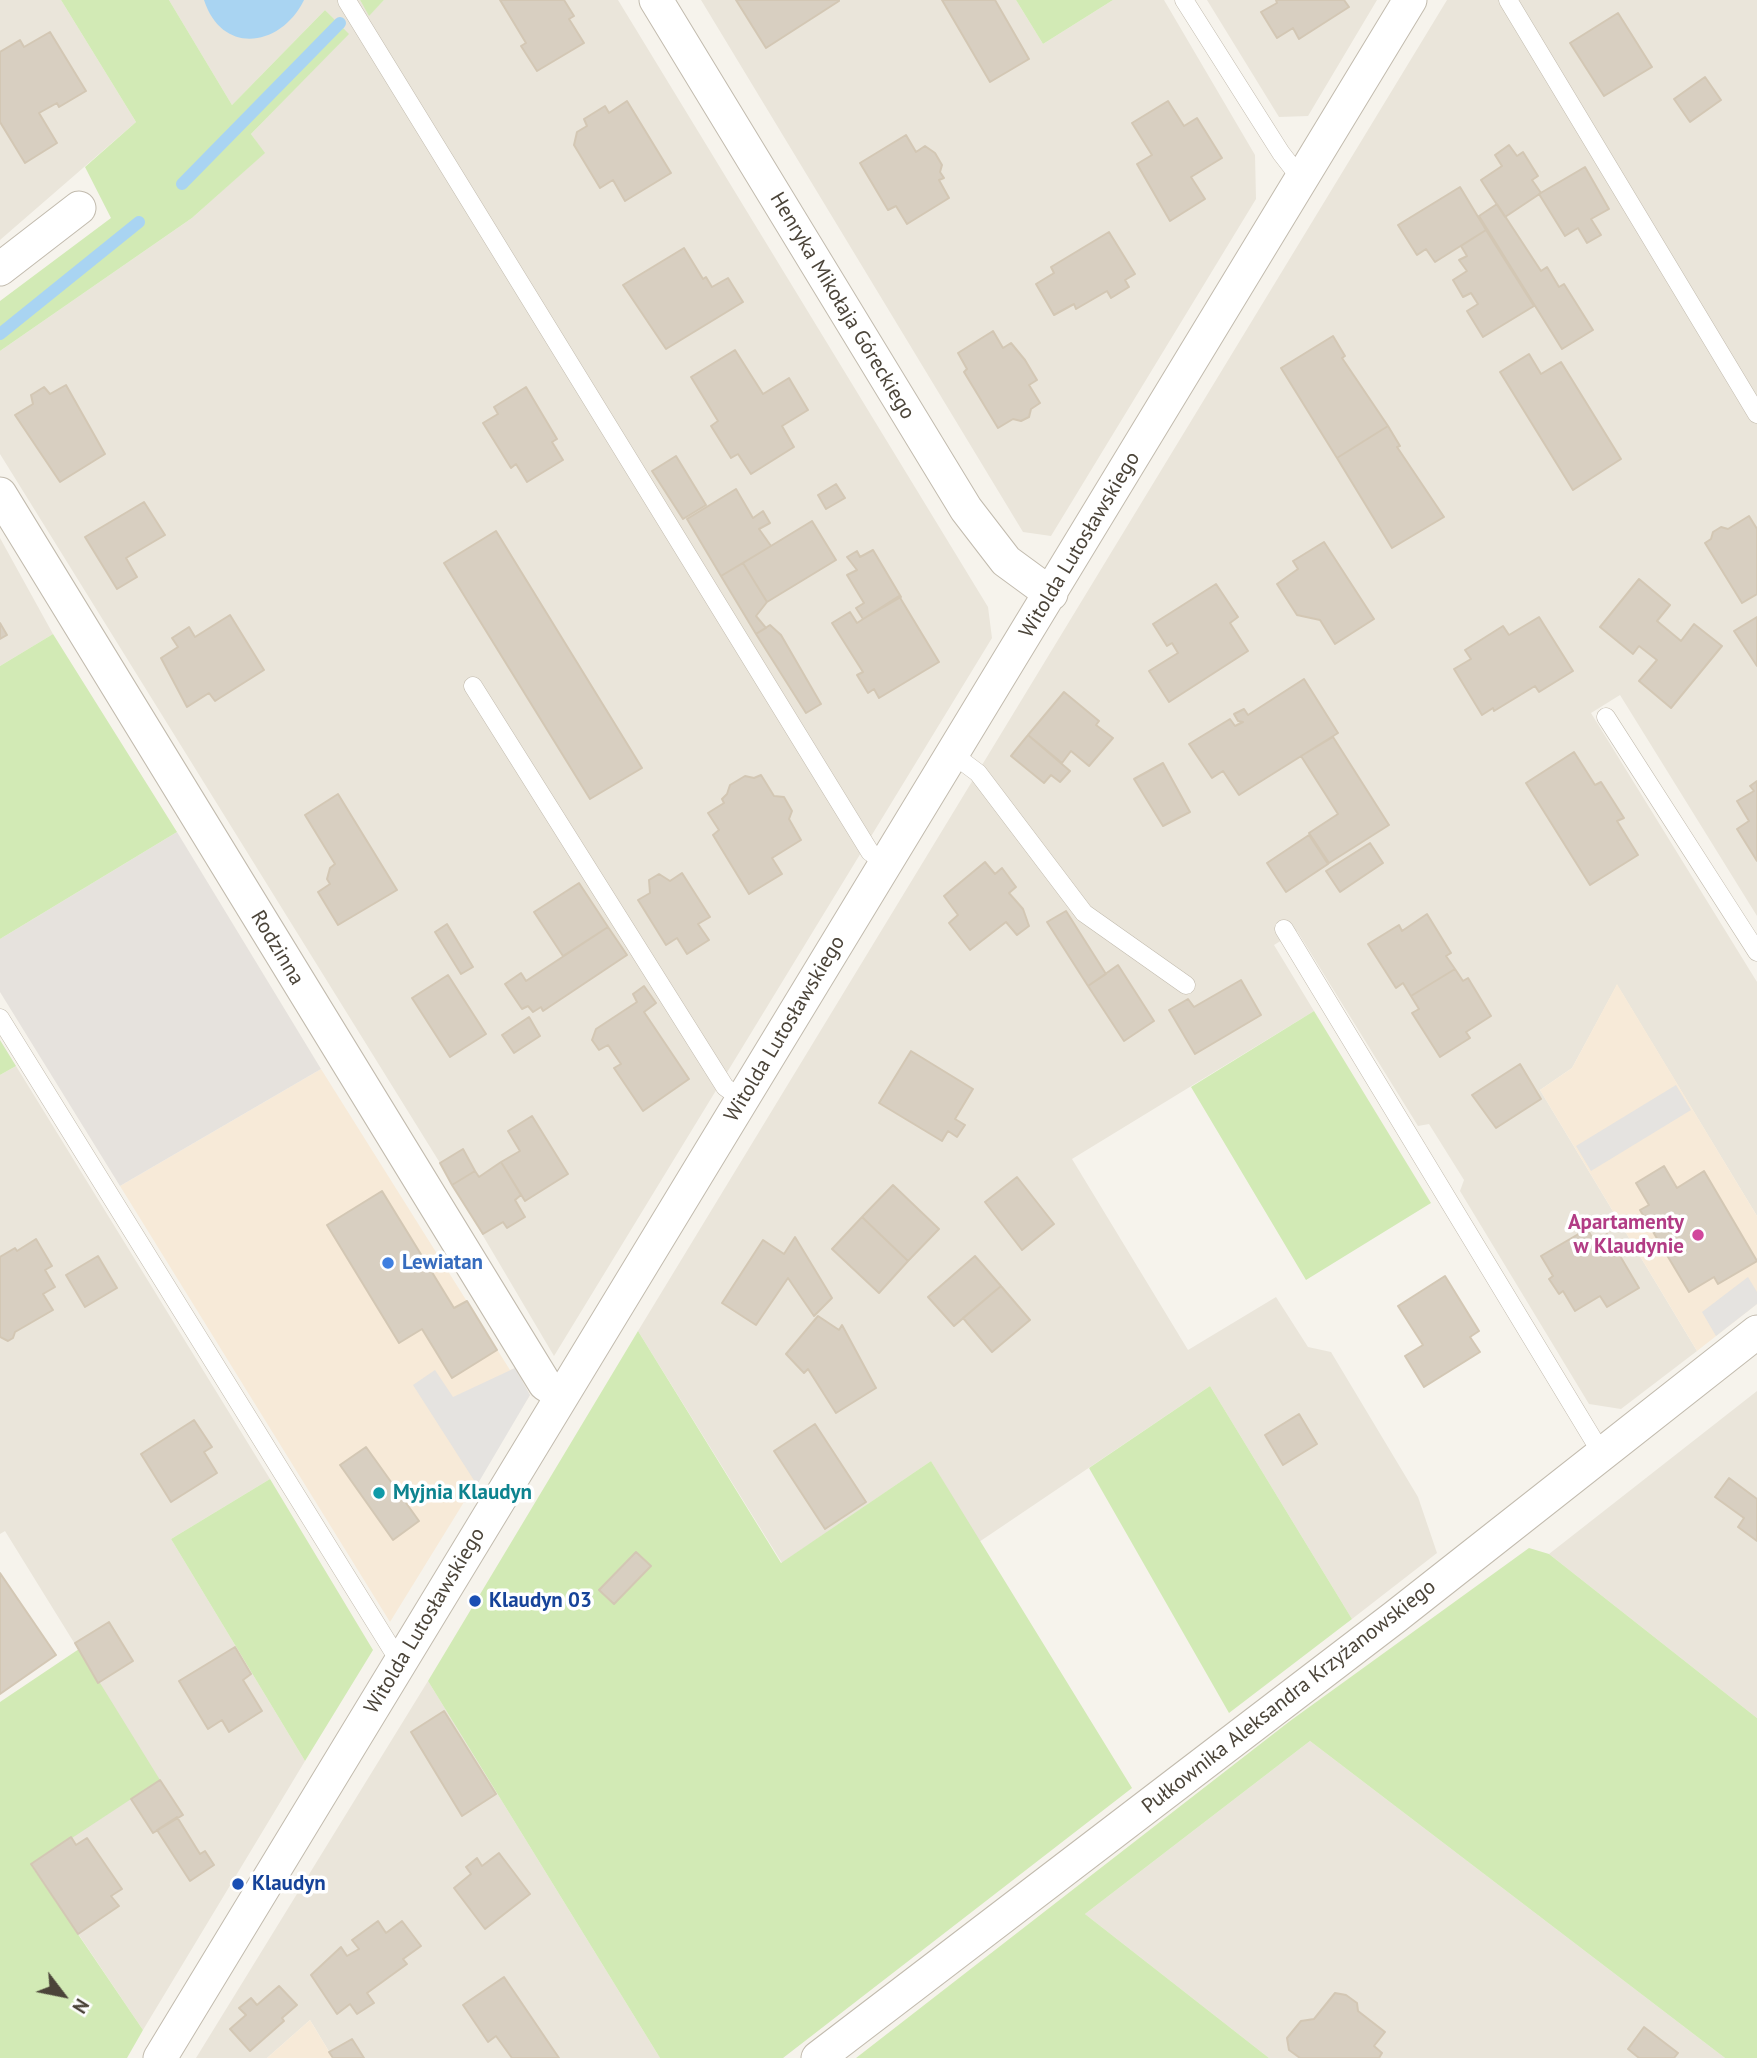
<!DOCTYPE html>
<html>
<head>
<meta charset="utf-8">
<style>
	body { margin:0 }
	#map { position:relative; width:1757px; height:2058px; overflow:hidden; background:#f6f3ec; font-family:"PT Sans",sans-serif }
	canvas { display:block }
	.north { position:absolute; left:28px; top:1960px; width:70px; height:70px; -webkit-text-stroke:5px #fff; paint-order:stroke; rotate:122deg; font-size:19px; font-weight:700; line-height:28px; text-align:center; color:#4b4439 }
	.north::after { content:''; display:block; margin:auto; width:24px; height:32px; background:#4b4439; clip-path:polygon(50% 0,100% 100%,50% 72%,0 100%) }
</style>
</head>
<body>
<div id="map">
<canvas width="1757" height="2058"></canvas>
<div class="north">N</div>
</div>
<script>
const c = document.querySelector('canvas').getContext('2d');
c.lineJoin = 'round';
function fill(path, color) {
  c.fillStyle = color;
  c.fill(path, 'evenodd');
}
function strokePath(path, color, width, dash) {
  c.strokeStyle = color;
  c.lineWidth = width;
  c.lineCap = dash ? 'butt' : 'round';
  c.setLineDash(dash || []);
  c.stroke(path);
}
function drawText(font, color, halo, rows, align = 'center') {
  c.font = font + ' "PT Sans",sans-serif';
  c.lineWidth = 7;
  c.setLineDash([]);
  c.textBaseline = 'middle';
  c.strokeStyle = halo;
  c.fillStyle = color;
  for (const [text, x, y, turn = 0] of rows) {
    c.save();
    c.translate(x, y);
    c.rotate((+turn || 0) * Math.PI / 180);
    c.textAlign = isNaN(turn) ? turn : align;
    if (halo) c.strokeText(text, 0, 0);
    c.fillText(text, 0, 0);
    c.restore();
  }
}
fill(new Path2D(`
	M0,0H61L136,122L0,240Z
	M169,0H360L369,15L384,0H618L988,607L992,638L554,1356L440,1163L0,454V351L192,218L264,153L251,134L348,34L325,10L232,105Z
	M701,0H1016L1043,44L1113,0H1164L1255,155L1256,199L1051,536L1023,532Z
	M1207,0H1377L1308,116L1279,117Z
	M1447,0H1757V916L1620,695L1591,713L1757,982V1216L1617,985L1572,1068L1540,1090L1697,1351L1621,1409L1589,1404L1460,1191L1464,1180L1429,1124L1418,1126L1297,931L1274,945L1314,1011L1072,1159L1188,1350L1276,1297L1308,1347L1331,1352L1418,1497L1437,1553L1352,1619L1210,1386L979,1542L931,1461L782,1563L638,1331Z
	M0,538L53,634L0,666Z
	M16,1066L270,1479L171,1539L305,1761L143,2030L31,1864L159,1780L5,1531L0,1534V1075Z
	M1757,1391V1718L1549,1554Z
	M428,1681L660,2058H333L310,2020L267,2058H196Z
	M1310,1741L1725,2058H1269L1085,1914Z`), '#eae5da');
fill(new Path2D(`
	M1617,984L1757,1216V1304L1697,1351L1540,1090L1572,1068Z
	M321,1069L510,1370L515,1368L530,1395L390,1622L120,1186Z
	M310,2020L333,2058H267Z`), '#f7ead8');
fill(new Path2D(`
	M177,832L321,1069L120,1186L0,992V939Z`), '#e6e2dd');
fill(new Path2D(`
	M61,0H169L232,105L325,10L349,34L251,134L265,153L192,218L0,351V301L111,218L85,167L136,122Z
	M360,0H384L369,16Z
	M1016,0H1113L1043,44Z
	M53,634L177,832L0,939V666Z
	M1314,1011L1431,1203L1306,1280L1191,1087Z
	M0,1040L16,1066L0,1075Z
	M638,1331L781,1563L931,1461L1132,1788L783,2058H660L428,1681Z
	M1210,1386L1352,1619L1229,1713L1089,1468Z
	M270,1479L373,1650L305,1761L171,1539Z
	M1529,1548L1549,1554L1757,1718V2058H1725L1310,1741L1085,1914L1269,2058H856L1290,1721Z
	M79,1649L160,1780L31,1865L143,2030L127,2058H0V1702Z`), '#d2eab5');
fill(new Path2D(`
	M1676,1085L1691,1110L1591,1171L1576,1146Z
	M1748,1277L1757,1292V1304L1716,1336L1702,1312Z
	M515,1368L530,1395L477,1485L413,1385L435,1370L453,1397Z`), '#e5e3e0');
fill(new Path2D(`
	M204,0H304C281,47 222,56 204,0Z`), '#a9d4f2');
strokePath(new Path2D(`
	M182,184L340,23
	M0,334L139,222`), '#a9d4f2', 12);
const building = new Path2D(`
	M500,0H564L574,16L569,19L584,43L537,71L521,46L526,43Z
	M736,0H839V1L766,48Z
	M942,0H995L1029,59L990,82Z
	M1276,0H1344L1349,7L1299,39L1293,28L1277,38L1261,12L1277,3Z
	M1618,13L1652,67L1604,96L1570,43Z
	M50,32L86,91L59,107L57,103L39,113L57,143L25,163L0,122V52L20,40L24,47Z
	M1705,77L1721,100L1690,122L1674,99Z
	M627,101L671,173L625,201L613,180L600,188L574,145L577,132L587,126L584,119L605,106L609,113Z
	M1168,101L1184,126L1197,118L1222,158L1191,177L1205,199L1170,221L1137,164L1152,155L1132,123Z
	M906,135L916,152L925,146L935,153L942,165L940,172L944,178L939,180L949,198L907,224L896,206L888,210L860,163Z
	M1509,145L1517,156L1523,152L1538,176L1532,180L1541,193L1505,217L1481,180L1502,166L1495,155Z
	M1585,167L1609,209L1591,219L1601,235L1587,243L1578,228L1565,236L1539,194Z
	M1460,187L1486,230L1435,262L1426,249L1417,255L1398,225Z
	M1497,204L1541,271L1547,267L1559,287L1564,284L1593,330L1562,349L1479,216Z
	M1486,230L1534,306L1483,337L1467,311L1478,304L1471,293L1463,297L1453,280L1467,271L1459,260L1467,256L1461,246Z
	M1109,232L1135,274L1125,280L1129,287L1111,298L1107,291L1076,309L1074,304L1054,315L1036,284L1054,273L1051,267Z
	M684,248L703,279L706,277L712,287L728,278L743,302L666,349L623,285Z
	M993,331L1003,348L1011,343L1025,360L1037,380L1029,385L1040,403L1031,409L1029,417L1021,421L1013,419L998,428L964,372L967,369L958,353Z
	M1333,336L1345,356L1342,358L1388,426L1337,458L1281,368Z
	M735,350L763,394L789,378L808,410L782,426L794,447L751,474L738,454L731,458L711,426L718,421L691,377Z
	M1529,354L1541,374L1561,362L1621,459L1573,490L1500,372Z
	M66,385L105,454L60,482L15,415L33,404L31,395L44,387L50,394Z
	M526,387L557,439L552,442L563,460L527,482L516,464L511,468L483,423L498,414L494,407Z
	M1388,426L1400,446L1397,447L1444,517L1392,548L1337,458Z
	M676,456L706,505L683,519L652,471Z
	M836,484L845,498L826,509L818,495Z
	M736,489L753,518L763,511L770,523L759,529L771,546L721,576L687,519Z
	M144,502L165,535L126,558L137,577L117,589L85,537Z
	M1749,516L1757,529V594L1742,603L1705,543L1711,539L1713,532L1721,527L1728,529Z
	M812,521L836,560L767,602L743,563Z
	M496,531L642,768L590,799L444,563Z
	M1324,542L1374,619L1335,644L1320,620L1297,615L1277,584L1298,569L1293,561Z
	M873,550L901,597L863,619L856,608L864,603L847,575L857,570L847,557L857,551L860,557Z
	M743,563L767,602L756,616L766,628L756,634L721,576Z
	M1639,579L1670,605L1657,621L1681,641L1694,624L1722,646L1671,708L1639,681L1657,660L1639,646L1633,654L1600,627Z
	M1216,584L1238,617L1230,623L1248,651L1169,702L1149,671L1178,653L1172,643L1167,646L1153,624Z
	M899,596L939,662L879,698L874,689L868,693L857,675L863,672L832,623L850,612L857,623Z
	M230,615L264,670L215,701L209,693L187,707L161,658L178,647L172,638L189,627L195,637Z
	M1539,617L1573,671L1539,692L1535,686L1494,711L1493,708L1482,715L1454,669L1471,659L1465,650L1503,626L1509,635Z
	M1757,617V666L1734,631Z
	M0,623L7,635L0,639Z
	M770,625L781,635L821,704L806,713L756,634Z
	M1304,679L1338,733L1239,795L1223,771L1212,778L1189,744L1230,719L1235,726L1243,722L1238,721L1234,714L1244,709L1248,715Z
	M1064,692L1099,721L1096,725L1113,738L1089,766L1071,751L1062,763L1028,735Z
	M1028,735L1070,771L1060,782L1051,775L1044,783L1011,756Z
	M1333,737L1389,825L1329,863L1309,833L1338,814L1301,756Z
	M1574,752L1595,785L1601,782L1624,818L1617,821L1638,855L1590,885L1526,783Z
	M1163,763L1190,812L1163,826L1134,779Z
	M761,775L774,796L784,797L792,811L789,819L801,840L772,858L782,874L749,894L713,835L719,830L708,813L724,803L722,799L727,794L730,785L745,776L754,778Z
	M1757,781V861L1737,829L1749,821L1737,801L1754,791L1750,786Z
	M338,794L397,890L338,925L318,892L330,884L327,879L330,868L335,864L305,815Z
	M1309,835L1328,864L1286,892L1267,863Z
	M1370,843L1383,863L1340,892L1326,871Z
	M985,862L995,874L1002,868L1016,887L1009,893L1023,909L1029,926L1017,935L1006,922L970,950L949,923L958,915L944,896Z
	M682,873L710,917L698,924L709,940L687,954L677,938L666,945L638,900L650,893L649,880L659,874L670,881Z
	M579,883L608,927L563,956L534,912Z
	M1066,911L1106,974L1088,986L1047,922Z
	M1427,914L1451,953L1446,956L1455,969L1411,996L1403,983L1396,988L1368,944L1399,925L1402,931Z
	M447,924L473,967L461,974L435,932Z
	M608,927L627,955L543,1011L541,1007L533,1012L528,1006L522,1009L505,984L521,973L526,981Z
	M1118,965L1154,1021L1124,1041L1088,986Z
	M1455,969L1463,981L1468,978L1491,1016L1466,1032L1470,1038L1440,1057L1412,1013L1419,1009L1411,996Z
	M448,975L486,1034L450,1057L412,998Z
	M1241,980L1261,1015L1195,1054L1169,1010L1188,999L1194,1007Z
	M644,986L656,1003L644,1012L689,1079L643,1111L614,1068L621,1064L608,1045L599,1050L592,1040L596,1029L637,1002L633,994Z
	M529,1017L540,1036L514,1053L502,1035Z
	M911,1051L973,1089L955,1119L965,1125L957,1137L948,1131L942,1141L879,1103Z
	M1520,1064L1541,1099L1496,1128L1472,1095Z
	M532,1116L568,1174L525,1201L501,1162L520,1151L508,1131Z
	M463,1149L475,1171L452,1185L440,1163Z
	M501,1162L521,1195L515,1200L525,1217L507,1228L503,1222L483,1234L452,1185L475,1171L479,1177Z
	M1664,1166L1677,1188L1704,1171L1757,1261L1718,1284L1714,1277L1689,1292L1640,1210L1649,1205L1636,1183Z
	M1017,1177L1054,1224L1022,1250L985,1202Z
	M893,1185L939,1229L908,1261L862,1217Z
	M382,1191L454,1308L467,1301L497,1350L452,1378L422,1329L399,1343L327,1225Z
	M862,1217L908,1261L879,1293L832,1249Z
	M1587,1229L1595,1242L1607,1234L1639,1288L1607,1307L1600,1296L1575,1311L1563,1291L1559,1294L1549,1279L1553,1276L1541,1256Z
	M795,1237L832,1298L814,1316L788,1278L756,1325L722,1303L763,1240L784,1254Z
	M36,1239L52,1266L45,1270L55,1287L43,1294L53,1310L15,1332L13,1338L8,1341L0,1337V1257L15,1248L17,1251Z
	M98,1256L117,1288L85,1307L66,1275Z
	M975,1256L1001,1286L954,1326L928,1297Z
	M1445,1276L1479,1331L1470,1337L1480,1352L1424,1387L1405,1356L1423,1345L1398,1306Z
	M1001,1286L1030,1320L992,1352L963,1318Z
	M818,1316L839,1330L842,1325L876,1388L836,1413L808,1369L804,1373L786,1354Z
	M1299,1414L1317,1444L1283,1465L1265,1435Z
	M194,1420L212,1447L204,1452L217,1473L171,1502L141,1454Z
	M815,1424L866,1502L825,1529L774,1451Z
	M366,1447L419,1521L393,1540L340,1465Z
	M1729,1478L1757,1499V1541L1738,1527L1744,1518L1715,1497Z
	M636,1552L651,1566L614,1604L599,1590Z
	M0,1573L56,1655L0,1694Z
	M109,1622L133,1661L98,1683L75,1643Z
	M235,1647L251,1674L243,1680L262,1711L229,1732L222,1720L208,1729L179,1681Z
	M444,1711L496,1794L462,1816L411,1732Z
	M160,1780L183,1815L153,1833L131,1799Z
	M177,1817L200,1854L205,1851L214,1865L190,1881L157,1830Z
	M71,1837L76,1845L87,1838L122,1889L111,1896L119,1906L78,1934L31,1864Z
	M499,1853L530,1894L485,1929L454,1888L471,1874L466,1867L477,1858L482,1866Z
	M378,1921L386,1933L402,1921L421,1946L403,1959L407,1964L367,1993L374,2003L357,2014L350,2004L337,2014L311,1975L341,1947L347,1956L359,1949L352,1940Z
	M504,1977L559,2058H512L496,2036L488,2042L463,2005Z
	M279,1986L297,2005L282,2018L284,2021L250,2051L230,2029L246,2015L239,2008L251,1998L257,2005Z
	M1335,1993L1346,1995L1357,2003L1358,2011L1385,2032L1374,2046L1382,2053L1379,2058H1300L1289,2050L1287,2038L1301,2021L1314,2019Z
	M1644,2027L1678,2053L1674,2058H1639L1628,2049Z
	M352,2039L364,2058H333L329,2052Z`);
fill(building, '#d8cfc1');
strokePath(building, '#d3c7b4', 2);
const lane = new Path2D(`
	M1184,0L1281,153L1301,179
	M1508,0L1757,414
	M347,1L870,852L886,863
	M473,686L725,1087L743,1100
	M1606,717L1757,952
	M954,755L978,773L1084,913L1186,985
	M1284,929L1602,1454
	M0,1018L401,1664`);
const street = new Path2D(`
	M656,0L966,509L1006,561L1051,594
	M0,269L79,208
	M0,494L545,1384L562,1395
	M160,2058L1410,0
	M818,2058L1395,1617L1757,1332`);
strokePath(lane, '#c2bbae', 19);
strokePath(street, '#c2bbae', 35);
strokePath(lane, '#fff', 18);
strokePath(street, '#fff', 33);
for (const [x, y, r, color] of [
	[1698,1235,7,"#d1479c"],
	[388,1263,7,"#3f7fe0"],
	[379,1493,7,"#0f9aa8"],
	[475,1601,7,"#1a4fb4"],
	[238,1884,7,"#1a4fb4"]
]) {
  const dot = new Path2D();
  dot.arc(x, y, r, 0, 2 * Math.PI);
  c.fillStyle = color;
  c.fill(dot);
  strokePath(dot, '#fff', 2.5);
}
drawText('21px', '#4b4439', '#fff', [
	["Henryka Mikołaja Góreckiego",842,306,59],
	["Witolda Lutosławskiego",1080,545,-59],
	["Rodzinna",277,948,59],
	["Witolda Lutosławskiego",785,1029,-59],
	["Witolda Lutosławskiego",425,1621,-59],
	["Pułkownika Aleksandra Krzyżanowskiego",1289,1697,-38]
]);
drawText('bold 21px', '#b23c85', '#fff', [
	["Apartamenty",1684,1223],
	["w Klaudynie",1684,1247]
], 'right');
drawText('bold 21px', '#366cbe', '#fff', [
	["Lewiatan",402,1263]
], 'left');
drawText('bold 21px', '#0d838f', '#fff', [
	["Myjnia Klaudyn",393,1493]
], 'left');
drawText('bold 21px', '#164399', '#fff', [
	["Klaudyn 03",489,1601],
	["Klaudyn",252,1884]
], 'left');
</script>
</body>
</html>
